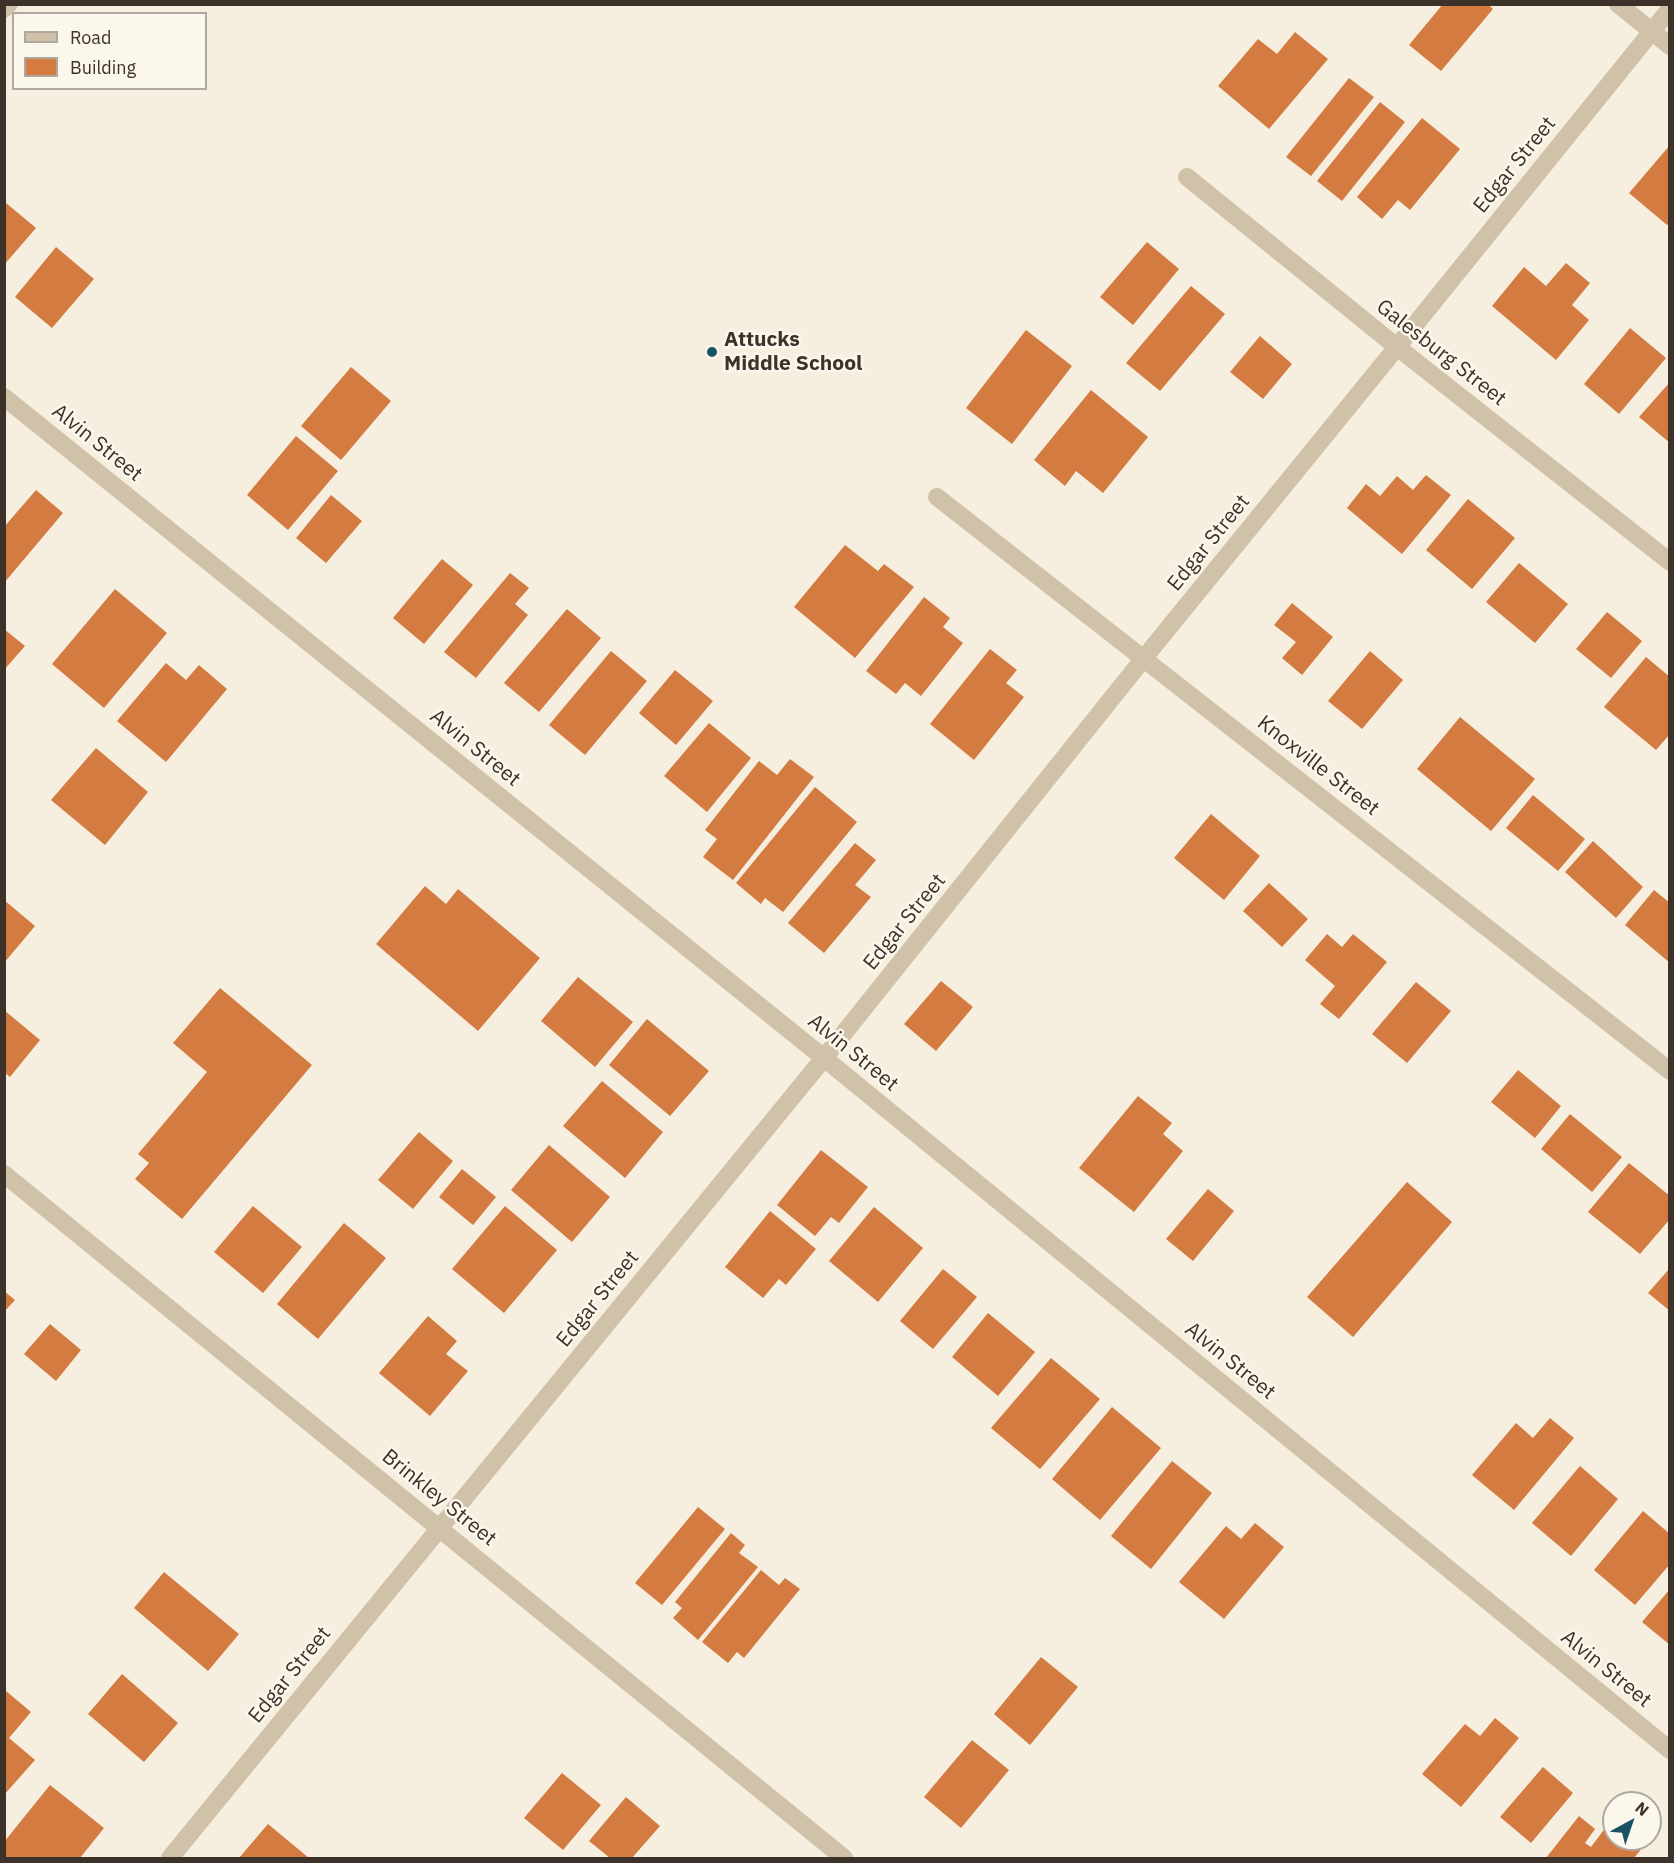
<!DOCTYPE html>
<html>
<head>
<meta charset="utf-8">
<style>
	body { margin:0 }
	#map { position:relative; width:1674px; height:1863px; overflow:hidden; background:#f6efdf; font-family:"IBM Plex Sans",sans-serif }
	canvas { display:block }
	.frame { position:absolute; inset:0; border:6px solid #3c3229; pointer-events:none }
	.legend { position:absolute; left:12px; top:12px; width:195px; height:78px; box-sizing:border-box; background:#fcf7ec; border:2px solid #afa89e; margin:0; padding:8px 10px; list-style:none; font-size:18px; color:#3c3229 }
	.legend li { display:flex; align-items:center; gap:12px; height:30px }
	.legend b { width:30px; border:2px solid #afa89e }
	.north { position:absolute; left:1602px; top:1791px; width:60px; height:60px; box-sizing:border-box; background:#fcf7ec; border:2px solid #afa89e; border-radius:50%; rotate:40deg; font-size:16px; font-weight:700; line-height:24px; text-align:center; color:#3c3229 }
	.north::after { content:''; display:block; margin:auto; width:21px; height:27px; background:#195263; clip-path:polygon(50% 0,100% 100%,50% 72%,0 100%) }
</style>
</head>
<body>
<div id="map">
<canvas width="1674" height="1863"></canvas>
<div class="frame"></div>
<ul class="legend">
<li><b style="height:8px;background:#d0c1a9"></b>Road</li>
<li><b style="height:16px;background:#d37b40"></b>Building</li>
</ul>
<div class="north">N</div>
</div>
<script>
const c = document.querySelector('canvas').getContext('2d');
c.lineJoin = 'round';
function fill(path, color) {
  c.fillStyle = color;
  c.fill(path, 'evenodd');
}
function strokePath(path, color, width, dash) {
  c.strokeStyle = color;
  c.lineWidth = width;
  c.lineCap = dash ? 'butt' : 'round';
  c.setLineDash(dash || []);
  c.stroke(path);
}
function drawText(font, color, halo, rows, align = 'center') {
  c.font = font + ' "IBM Plex Sans",sans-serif';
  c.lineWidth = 5;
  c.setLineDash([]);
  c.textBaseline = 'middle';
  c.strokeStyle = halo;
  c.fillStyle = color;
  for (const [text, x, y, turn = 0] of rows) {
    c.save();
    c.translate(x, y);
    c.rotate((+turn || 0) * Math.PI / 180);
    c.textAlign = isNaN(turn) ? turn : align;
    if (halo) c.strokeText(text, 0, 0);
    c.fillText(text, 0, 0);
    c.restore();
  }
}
fill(new Path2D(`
	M1443,4H1488L1493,9L1441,71L1409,45Z
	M1295,32L1328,59L1269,129L1218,86L1258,39L1277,54Z
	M1349,78L1374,97L1311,176L1286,157Z
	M1380,102L1405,122L1342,201L1317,181Z
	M1422,118L1460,149L1410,210L1398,200L1382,219L1357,197Z
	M1670,145V222L1667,225L1629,193Z
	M6,203L36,228L4,265V206Z
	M1147,242L1179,269L1133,325L1100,297Z
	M56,247L94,279L52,328L15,297Z
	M1566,263L1590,283L1572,305L1589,320L1556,360L1492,306L1524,267L1546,286Z
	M1191,286L1225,314L1160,391L1126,363Z
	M1630,328L1666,358L1619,414L1584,384Z
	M1026,330L1072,366L1012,444L966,408Z
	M1260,336L1292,364L1263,399L1230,372Z
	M351,367L391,401L341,460L301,426Z
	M1670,382V443L1639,417Z
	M1091,390L1148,437L1103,493L1076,471L1065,486L1034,460Z
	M296,436L338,471L288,530L247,495Z
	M1426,475L1451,495L1402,554L1347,508L1366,484L1380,496L1397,476L1413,490Z
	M36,490L63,513L4,583V527Z
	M331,495L362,521L326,563L296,538Z
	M1468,499L1515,538L1472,589L1426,550Z
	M845,545L878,571L884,564L914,587L855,658L794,607Z
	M442,559L473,585L424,644L393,618Z
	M1519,563L1568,604L1535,643L1486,602Z
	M510,573L529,588L515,604L528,615L476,678L444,652Z
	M115,589L167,633L104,708L52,664Z
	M924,597L950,618L943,627L963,643L921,696L905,683L896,694L866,671Z
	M1292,603L1333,637L1302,675L1282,658L1296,642L1274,625Z
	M567,609L601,638L539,712L504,683Z
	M1607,612L1642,641L1611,678L1576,649Z
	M4,629L25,646L4,670Z
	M990,649L1017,670L1006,683L1024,697L974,760L930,724Z
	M611,651L647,681L585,755L549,725Z
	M1370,651L1403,680L1362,729L1328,701Z
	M1646,657L1670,677V734L1656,750L1604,707Z
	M166,663L186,680L199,665L227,689L166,762L117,721Z
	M675,670L713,701L676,745L639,713Z
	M1460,717L1535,779L1491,831L1417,769Z
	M709,723L751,758L707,812L664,776Z
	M96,748L148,792L105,845L51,800Z
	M790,759L814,777L733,880L703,857L717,839L705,830L759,761L777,775Z
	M815,787L857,822L783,912L765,898L761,904L736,883Z
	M1533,795L1585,839L1558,871L1506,828Z
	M1211,814L1260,856L1224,900L1174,858Z
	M1593,841L1643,887L1616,918L1565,872Z
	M855,843L876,860L855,885L871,897L824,953L788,923Z
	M1269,883L1308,919L1282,947L1243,911Z
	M425,886L446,904L458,889L540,958L478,1031L376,944Z
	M1654,890L1670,903V963L1625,925Z
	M4,900L35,926L4,963Z
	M1327,934L1342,947L1353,934L1387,962L1339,1019L1320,1004L1335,986L1305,960Z
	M578,977L633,1022L595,1067L541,1021Z
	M941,981L973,1007L936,1051L904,1024Z
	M1416,982L1451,1011L1407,1063L1372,1034Z
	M220,988L312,1065L182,1219L135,1179L149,1163L138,1154L207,1072L173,1043Z
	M4,1010L40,1040L10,1077L4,1072Z
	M647,1019L709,1071L670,1116L609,1065Z
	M1518,1070L1561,1106L1535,1138L1491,1102Z
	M602,1081L663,1132L625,1178L563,1126Z
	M1138,1096L1172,1123L1163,1134L1183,1151L1134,1212L1079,1168Z
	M1570,1114L1622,1157L1592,1192L1541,1149Z
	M419,1132L453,1161L413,1209L378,1180Z
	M549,1145L610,1197L572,1242L511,1190Z
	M821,1150L868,1187L839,1223L831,1217L815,1236L777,1205Z
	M1629,1163L1670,1196V1219L1640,1254L1588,1212Z
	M462,1169L496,1197L473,1225L439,1197Z
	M1407,1182L1452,1222L1353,1337L1307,1297Z
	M1208,1189L1234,1211L1193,1261L1166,1239Z
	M253,1206L302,1247L263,1293L214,1252Z
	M505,1206L557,1250L504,1313L452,1269Z
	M874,1207L923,1248L878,1302L829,1261Z
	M770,1211L816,1249L786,1285L779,1279L763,1298L725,1267Z
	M344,1223L386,1258L318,1339L277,1304Z
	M1670,1268V1311L1648,1293Z
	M943,1269L977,1297L933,1349L900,1321Z
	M4,1291L15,1300L4,1312Z
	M988,1313L1035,1352L998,1396L952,1357Z
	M428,1316L457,1341L446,1354L468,1371L430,1416L379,1373Z
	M50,1324L81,1350L56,1381L24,1354Z
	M1051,1358L1100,1399L1040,1469L991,1428Z
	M1112,1407L1161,1448L1100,1520L1052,1479Z
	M1550,1418L1574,1438L1514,1510L1472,1475L1516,1423L1533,1438Z
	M1172,1461L1212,1493L1151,1569L1111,1536Z
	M1580,1466L1618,1499L1571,1556L1532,1523Z
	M698,1507L725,1529L662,1605L635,1583Z
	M1643,1511L1670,1534V1564L1635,1605L1594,1570Z
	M1255,1523L1284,1547L1224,1619L1179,1582L1226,1526L1241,1539Z
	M731,1533L745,1545L739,1553L758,1567L698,1640L673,1618L682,1608L675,1602Z
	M761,1570L779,1585L785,1578L800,1589L744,1658L737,1652L728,1663L702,1642Z
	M164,1572L239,1634L208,1671L134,1608Z
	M1670,1589V1645L1642,1622Z
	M1041,1657L1078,1687L1030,1745L994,1714Z
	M122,1674L178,1723L144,1762L88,1714Z
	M6,1691L31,1712L9,1738L35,1760L4,1795Z
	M1495,1718L1519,1738L1461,1807L1422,1774L1465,1724L1480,1736Z
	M972,1740L1009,1770L961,1828L924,1797Z
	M1543,1767L1573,1793L1531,1843L1500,1817Z
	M562,1773L601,1805L563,1850L524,1818Z
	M50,1785L104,1828L80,1858H4V1842Z
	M626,1797L660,1826L632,1858H610L589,1841Z
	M1579,1816L1595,1829L1585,1843L1591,1847L1609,1823L1614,1826V1839H1630L1642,1848L1634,1858H1546Z
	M268,1824L309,1858H239Z`), '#d37b40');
strokePath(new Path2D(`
	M1618,4L1670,46
	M4,9L9,4
	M1187,177L1397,347L1670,562
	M4,397L824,1058L1670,1750
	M937,497L1670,1071
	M4,1174L844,1858
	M170,1858L824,1058L1144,658L1397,347L1670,9`), '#d0c1a9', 18);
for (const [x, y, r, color] of [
	[712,352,6,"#195263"]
]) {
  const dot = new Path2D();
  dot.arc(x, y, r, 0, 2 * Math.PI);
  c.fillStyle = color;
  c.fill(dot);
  strokePath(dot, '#fcf7ec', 2);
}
drawText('21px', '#3c3229', '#fcf7ec', [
	["Edgar Street",1515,165,-51],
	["Galesburg Street",1441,353,38],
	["Alvin Street",97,443,39],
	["Edgar Street",1209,543,-51],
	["Alvin Street",475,748,39],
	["Knoxville Street",1318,766,38],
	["Edgar Street",905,922,-51],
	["Alvin Street",853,1053,39],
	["Edgar Street",598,1299,-51],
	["Alvin Street",1230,1361,39],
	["Brinkley Street",439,1498,39],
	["Alvin Street",1606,1669,39],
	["Edgar Street",290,1675,-51]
]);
drawText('bold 21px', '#3c3229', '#fcf7ec', [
	["Attucks",724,340],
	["Middle School",724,364]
], 'left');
</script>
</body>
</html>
